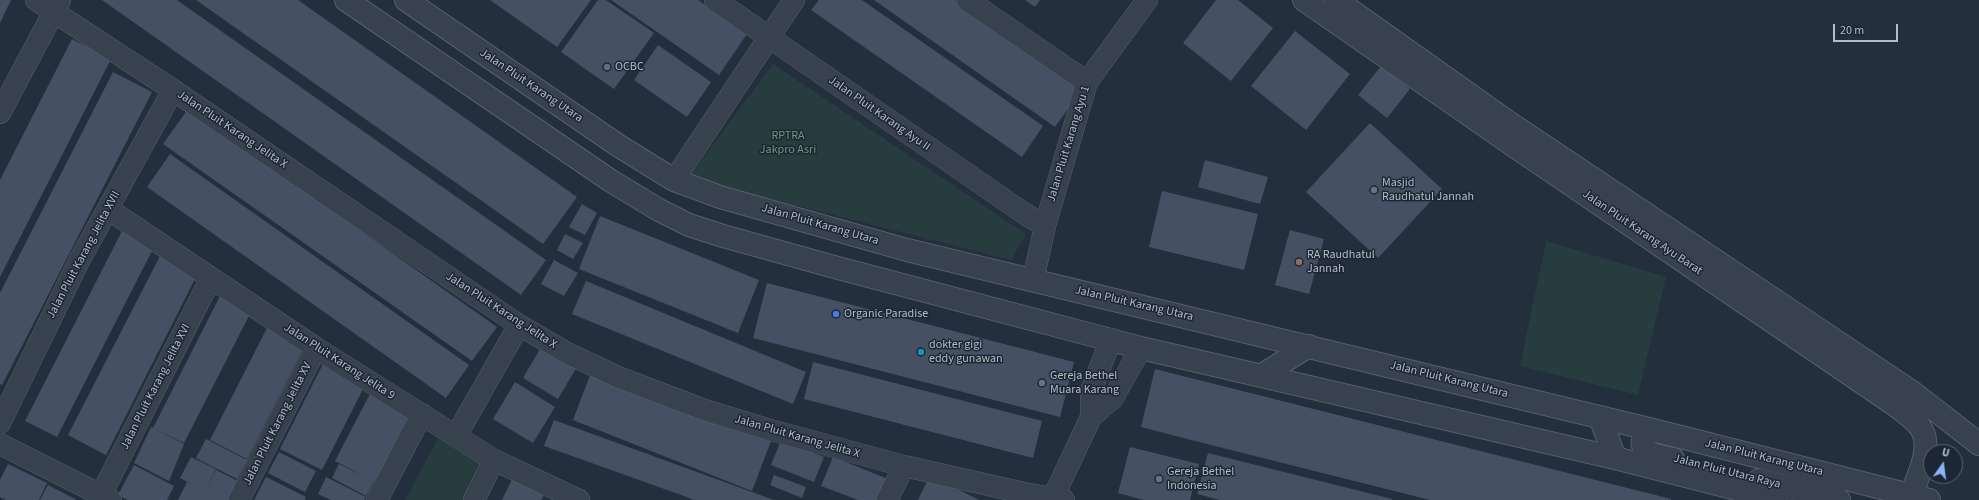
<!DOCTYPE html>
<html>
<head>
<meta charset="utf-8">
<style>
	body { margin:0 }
	#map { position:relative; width:1979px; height:500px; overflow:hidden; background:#242f3e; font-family:"Source Sans 3",sans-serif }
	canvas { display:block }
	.north { position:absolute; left:1923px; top:444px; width:40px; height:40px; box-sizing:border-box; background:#1d2633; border:1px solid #59626f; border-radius:50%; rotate:14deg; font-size:11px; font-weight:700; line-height:16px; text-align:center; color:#b4bcc9 }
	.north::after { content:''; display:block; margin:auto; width:14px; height:18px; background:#8ab4f8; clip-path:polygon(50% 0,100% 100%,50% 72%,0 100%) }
	.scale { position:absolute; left:1833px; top:24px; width:65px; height:18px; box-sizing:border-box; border:2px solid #b4bcc9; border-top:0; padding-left:5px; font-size:12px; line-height:14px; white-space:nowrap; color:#b4bcc9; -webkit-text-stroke:3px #1d2633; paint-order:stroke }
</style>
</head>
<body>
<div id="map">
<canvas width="1979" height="500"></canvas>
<div class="north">U</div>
<div class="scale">20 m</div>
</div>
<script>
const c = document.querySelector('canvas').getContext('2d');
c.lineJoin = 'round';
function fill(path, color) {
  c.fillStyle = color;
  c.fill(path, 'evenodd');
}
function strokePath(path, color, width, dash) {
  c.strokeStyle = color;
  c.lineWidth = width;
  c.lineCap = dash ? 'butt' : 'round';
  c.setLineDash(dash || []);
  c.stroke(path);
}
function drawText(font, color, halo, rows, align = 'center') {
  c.font = font + ' "Source Sans 3",sans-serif';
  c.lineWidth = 3;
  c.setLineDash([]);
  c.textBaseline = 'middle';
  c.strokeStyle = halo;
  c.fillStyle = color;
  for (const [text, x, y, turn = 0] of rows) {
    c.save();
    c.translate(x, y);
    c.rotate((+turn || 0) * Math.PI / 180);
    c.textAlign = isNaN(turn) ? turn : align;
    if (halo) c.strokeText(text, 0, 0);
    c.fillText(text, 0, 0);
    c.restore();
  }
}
fill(new Path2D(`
	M773,64L1026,234L1011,260L688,178Z
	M1546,241L1666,277L1638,395L1520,366Z
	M441,433L503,465L485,500H405Z`), '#263c3f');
fill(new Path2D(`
	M0,0H11L0,23Z
	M102,0H177L546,260L521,295Z
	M196,0H298L577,197L543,244Z
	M490,0H591L557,47Z
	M598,0H606L654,33L614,89L561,52Z
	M611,0H698L747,34L719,75Z
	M819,0H862L1043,126L1022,157L811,10Z
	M874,0H955L1082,89L1055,127Z
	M1025,0H1040L1035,7Z
	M1216,0H1238L1273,28L1231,81L1183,43Z
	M1295,31L1350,74L1306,130L1251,86Z
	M72,39L111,59L0,277V180Z
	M658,45L711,82L687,117L634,80Z
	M1381,66L1410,89L1387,118L1358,95Z
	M113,72L152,92L2,385L0,384V293Z
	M188,109L497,327L472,361L163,144Z
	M1370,123L1442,189L1378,258L1306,192Z
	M170,154L469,365L446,398L147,187Z
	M1205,160L1268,177L1260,204L1198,187Z
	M1162,191L1258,214L1244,270L1149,247Z
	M582,204L597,213L585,235L569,227Z
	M600,216L759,280L738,333L579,269Z
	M124,227L156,243L57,437L25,421Z
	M1290,230L1324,239L1309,294L1275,285Z
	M565,234L583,243L573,259L557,250Z
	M161,254L198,273L106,455L68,435Z
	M554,260L578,273L564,296L541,284Z
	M586,281L806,372L793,404L572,314Z
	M767,283L1074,362L1060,417L753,338Z
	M222,292L253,308L184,443L153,428Z
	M268,326L305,345L247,459L210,440Z
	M543,344L578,365L558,399L523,378Z
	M324,362L366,383L322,470L280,449Z
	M813,362L1042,421L1033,458L804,399Z
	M1155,369L1671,499V500H1430L1203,443L1141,427Z
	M592,370L771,441L752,491L573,420Z
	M515,382L555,407L533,443L493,419Z
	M372,390L417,413L380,484L374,481L366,496L332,478L339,464L366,477L335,461Z
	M554,420L774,500H694L684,496L544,446Z
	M151,427L184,444L169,481L134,463Z
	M206,439L247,460L237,479L196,458Z
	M781,440L824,457L814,482L771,465Z
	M1130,447L1199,464L1190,500H1144L1118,493Z
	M279,452L316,471L305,492L268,473Z
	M1208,453L1392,499V500H1220L1197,494Z
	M191,457L216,469L205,491L216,470L240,482L231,500H178L187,482L194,485L180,478Z
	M833,457L888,479L880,500H858L821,486Z
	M8,464L47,483L39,500H6L0,497V480Z
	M134,465L174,486L167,500H128L118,495Z
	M515,473L547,489L541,500H502Z
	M774,475L806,487L802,498L770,485Z
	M930,475L979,500H918Z
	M266,477L306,497L305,500H254Z
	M326,477L366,497L364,500H331L318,494Z
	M48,485L75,499V500H40Z`), '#455162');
const minor = new Path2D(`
	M36,0L173,90L519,325L567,353L618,377L705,410L767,429L904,466L1024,493L1064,500
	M715,0L1025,214L1045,226
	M967,0L1087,82
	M0,113L60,0
	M674,180L794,0
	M108,209L316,348L494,460L579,500
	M1033,280L1045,226L1087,82L1147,0
	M1091,417L1113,398L1141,348
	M0,423L79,261L173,90
	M456,436L519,325
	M0,444L111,500
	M101,495L211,278
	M239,500L316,348
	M377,500L422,414
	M474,500L494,460
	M887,500L904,466
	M1052,500L1091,417V391L1111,339`);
const tertiary = new Path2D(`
	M346,0L611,181L659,210L689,225L723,236L838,268L1141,348L1615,458L1780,500
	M406,0L619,146L674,180L720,197L907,250L1657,431L1929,500
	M1304,0L1514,146L1895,405C1903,412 1914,418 1920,427C1934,446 1918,476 1911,495
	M1336,0L1511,124L1912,392L1979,444
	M1262,375L1309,346
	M1600,417L1615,458
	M1657,431C1646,431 1636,443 1648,452C1655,456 1665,457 1673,459
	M1759,480L1839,500`);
strokePath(minor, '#565f6c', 22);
strokePath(tertiary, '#565f6c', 24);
strokePath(minor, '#38414e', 21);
strokePath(tertiary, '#38414e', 22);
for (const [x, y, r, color] of [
	[607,67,4,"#5c6f8a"],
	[1374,190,4,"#6b7280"],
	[1299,262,4,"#8d6e63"],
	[836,314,4,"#3f7fe0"],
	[921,352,4,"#0f9aa8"],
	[1042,383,4,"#6b7280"],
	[1159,479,4,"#6b7280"]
]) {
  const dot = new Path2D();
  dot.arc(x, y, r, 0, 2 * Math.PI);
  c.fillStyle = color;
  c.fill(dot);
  strokePath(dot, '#1d2633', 1.5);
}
drawText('12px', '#b4bcc9', '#1d2633', [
	["OCBC",615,67],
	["Masjid",1382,183],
	["Raudhatul Jannah",1382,197],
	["RA Raudhatul",1307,255],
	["Jannah",1307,269],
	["Organic Paradise",844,314],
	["dokter gigi",929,345],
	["eddy gunawan",929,359],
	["Gereja Bethel",1050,376],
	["Muara Karang",1050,390],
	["Gereja Bethel",1167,472],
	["Indonesia",1167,486]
], 'left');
drawText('12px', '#b4bcc9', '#1d2633', [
	["Jalan Pluit Karang Utara",531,86,34],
	["Jalan Pluit Karang Ayu II",879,114,35],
	["Jalan Pluit Karang Jelita X",232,130,34],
	["Jalan Pluit Karang Ayu 1",1069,144,-73],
	["Jalan Pluit Karang Utara",820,225,16],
	["Jalan Pluit Karang Ayu Barat",1642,233,34],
	["Jalan Pluit Karang Jelita XVII",84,255,-62],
	["Jalan Pluit Karang Utara",1134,304,13],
	["Jalan Pluit Karang Jelita X",501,311,33],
	["Jalan Pluit Karang Jelita 9",339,362,33],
	["Jalan Pluit Karang Utara",1449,380,14],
	["Jalan Pluit Karang Jelita XVI",156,387,-63],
	["Jalan Pluit Karang Jelita XV",278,424,-63],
	["Jalan Pluit Karang Jelita X",797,437,16],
	["Jalan Pluit Karang Utara",1764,458,14],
	["Jalan Pluit Utara Raya",1727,472,14]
]);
drawText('12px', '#6b9a76', '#1d2633', [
	["RPTRA",788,136],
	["Jakpro Asri",788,150]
]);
</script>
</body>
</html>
